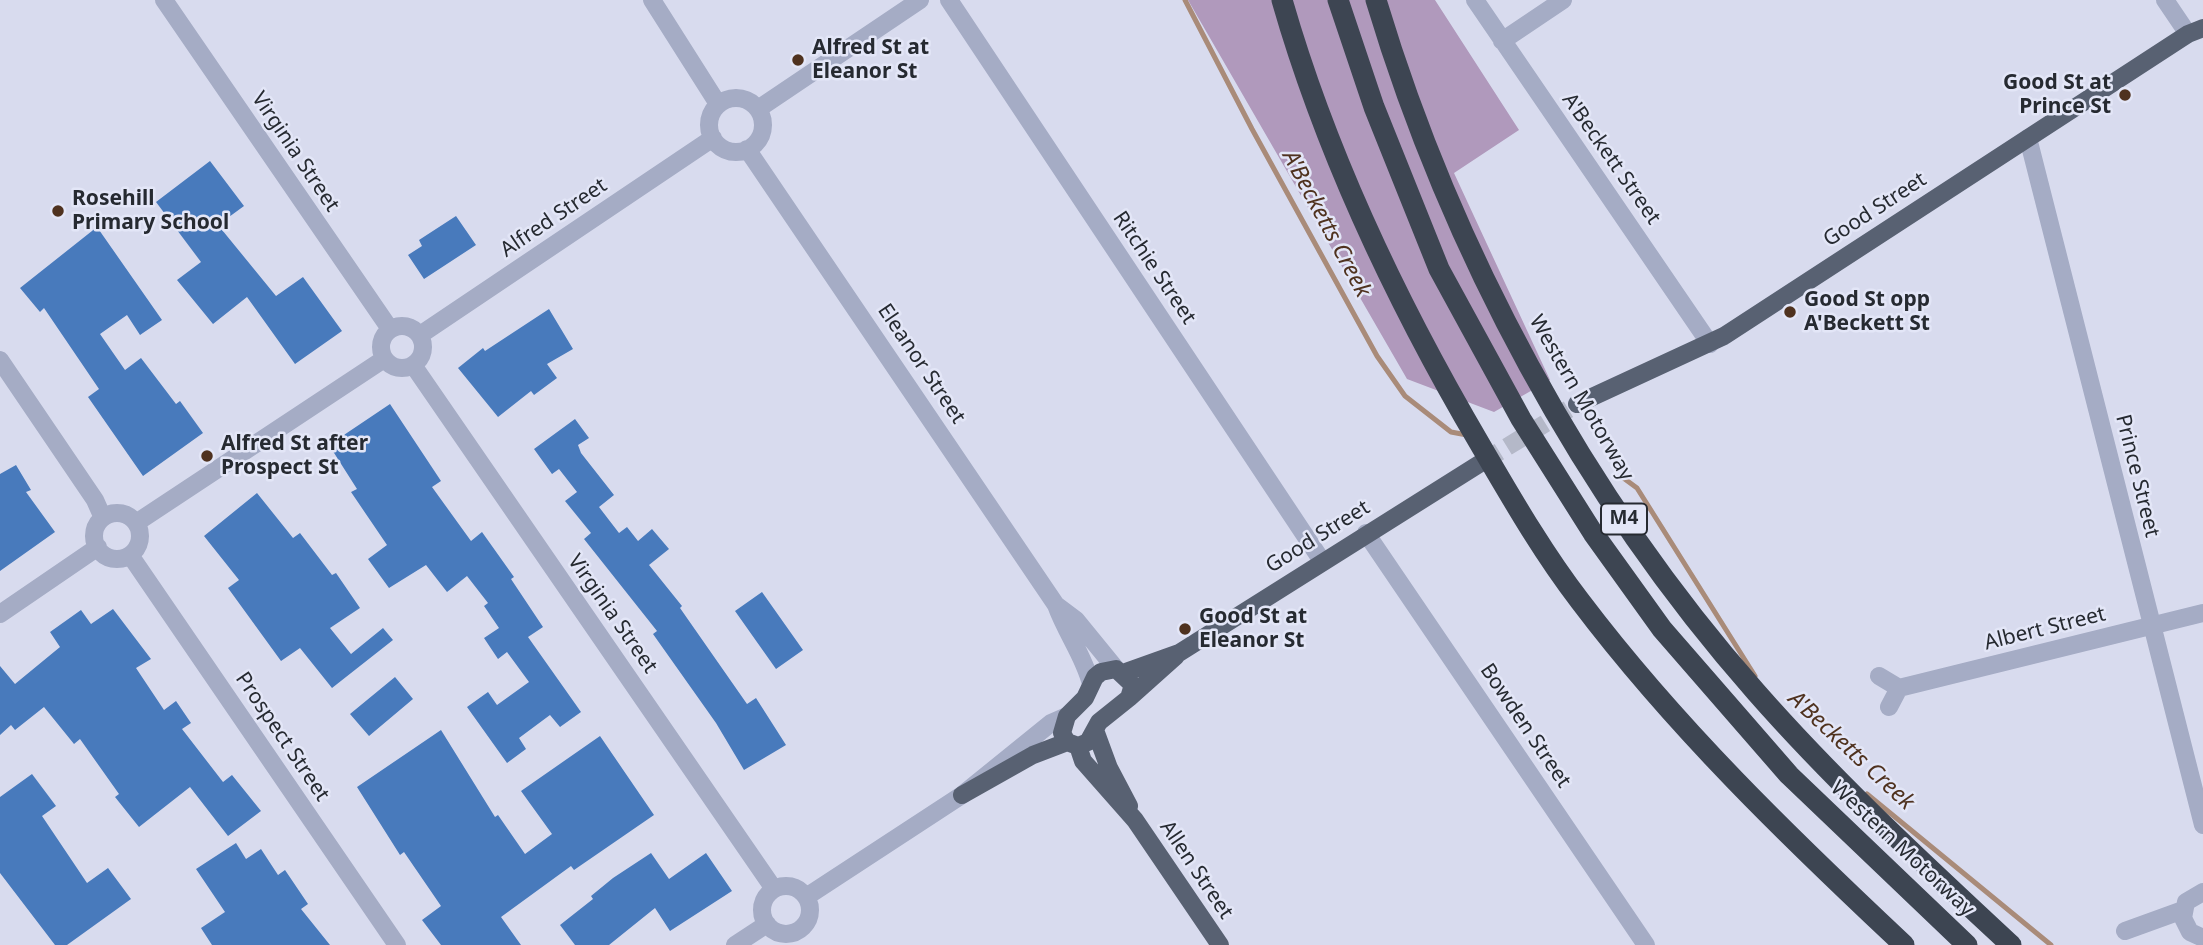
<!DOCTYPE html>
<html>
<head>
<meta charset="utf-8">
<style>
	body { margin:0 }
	canvas { display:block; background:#d8dbee }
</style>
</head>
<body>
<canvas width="2203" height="945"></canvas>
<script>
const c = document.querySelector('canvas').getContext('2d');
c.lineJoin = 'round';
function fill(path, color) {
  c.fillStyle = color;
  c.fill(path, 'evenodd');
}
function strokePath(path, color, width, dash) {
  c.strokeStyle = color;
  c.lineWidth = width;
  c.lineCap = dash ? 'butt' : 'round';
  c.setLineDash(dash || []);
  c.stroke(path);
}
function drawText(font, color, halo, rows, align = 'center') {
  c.font = font + ' "Noto Sans",sans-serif';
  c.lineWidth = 5;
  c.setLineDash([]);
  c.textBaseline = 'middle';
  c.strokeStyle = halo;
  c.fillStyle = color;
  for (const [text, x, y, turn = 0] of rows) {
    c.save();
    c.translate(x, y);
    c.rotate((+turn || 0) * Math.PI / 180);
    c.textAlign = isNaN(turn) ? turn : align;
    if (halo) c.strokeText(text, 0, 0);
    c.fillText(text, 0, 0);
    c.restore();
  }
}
fill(new Path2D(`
	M1188,0H1435L1519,130L1454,173L1550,380L1494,412L1407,379Z`), '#b099bc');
strokePath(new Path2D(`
	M1185,0L1252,129L1377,356L1405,396L1451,432L1467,435
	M1622,477L1637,488L1755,676
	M1867,794L2051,945`), '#a98b79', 5);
fill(new Path2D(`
	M210,161L244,206L218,225L276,296L303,277L342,331L295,364L247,297L213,324L177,280L201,262L156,202Z
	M456,216L476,245L424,279L408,255L422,246L419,240Z
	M97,227L162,320L140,335L127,315L100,334L125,370L141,358L176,404L180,401L203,433L143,476L88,397L99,389L44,308L40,312L20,288Z
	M549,309L573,349L547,364L557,378L534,395L531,391L498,417L458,368L483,348L485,351Z
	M390,404L441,481L432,487L471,541L482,532L514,577L511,579L543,627L528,637L581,712L560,727L550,715L519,738L526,749L507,763L467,707L488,692L497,705L529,682L507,652L498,659L484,638L499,628L484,606L488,603L467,576L447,592L426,565L389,588L368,559L387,545L351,492L357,489L329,445Z
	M575,419L589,438L578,445L581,453L614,495L599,507L619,533L627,527L638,541L652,529L669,549L649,565L682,606L680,608L747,704L756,698L786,745L744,770L716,723L653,634L657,631L584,539L591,533L565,501L577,492L559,469L552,474L534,449Z
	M16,465L31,490L26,492L55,532L0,571V474Z
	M257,493L293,538L300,533L332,575L336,573L360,608L330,628L351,654L383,628L393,640L332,688L300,648L281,661L228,588L239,580L204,536Z
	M762,592L803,650L776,669L735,611Z
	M113,609L151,659L136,668L164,710L176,701L191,723L182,729L223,782L232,775L261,811L228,836L190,787L139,827L115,797L119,794L80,739L74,744L44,707L15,730L11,725L0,735V666L15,684L60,647L50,632L81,610L91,624Z
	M395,677L413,699L369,736L350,714Z
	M441,730L495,817L498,815L525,854L552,834L521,791L600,736L654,815L574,870L571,866L501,917L521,945H441L422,920L441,906L404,852L400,855L357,787Z
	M32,774L56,806L42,816L87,883L108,868L131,899L67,945H55L0,873V797Z
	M236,843L246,859L261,849L278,875L285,870L308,904L301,909L330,945H212L201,928L225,912L196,869Z
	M651,853L669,879L706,853L732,891L670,931L655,908L609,945H575L560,925L593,899L591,896L613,878Z`), '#487abc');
strokePath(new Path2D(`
	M1484,461L1577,404`), '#b4b8c8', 18, [18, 9]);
strokePath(new Path2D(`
	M164,0L390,329
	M652,0L718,104
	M949,0L1322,561
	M1475,0L1710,344
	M2165,0L2188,34
	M1502,41L1563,0
	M709 125a27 27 0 1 1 54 0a27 27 0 1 1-54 0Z
	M758,109L920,0
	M2028,138L2203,825
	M747,149L1056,605C1066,633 1084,656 1091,684
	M381 347a21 21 0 1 1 42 0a21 21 0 1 1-42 0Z
	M420,335L713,138
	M0,360L95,500L103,518
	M413,365L774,889
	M94 536a23 23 0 1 1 46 0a23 23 0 1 1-46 0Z
	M136,523L384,359
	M1366,533L1646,945
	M130,555L397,945
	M1056,605L1076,620L1116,669
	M0,614L98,547
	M1879,676L1899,688L2203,613
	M1889,707L1899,688
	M762 910a24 24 0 1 1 48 0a24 24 0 1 1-48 0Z
	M2203,892L2186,902L2183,918L2190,932L2203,938
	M806,897L962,795L1051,723L1067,716
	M2125,931L2183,910
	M735,945L767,924`), '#a5acc5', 18);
strokePath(new Path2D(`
	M1577,404L1724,336L2188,34L2203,28
	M1116,669L1133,685L1129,698L1099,722L1088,742L1078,746L1067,742L1062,733L1067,716L1085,698L1095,677L1101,672Z
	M1123,673L1179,653L1484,461
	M1129,698L1176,656
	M1095,730L1109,768L1129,806
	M1078,746L1083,761L1135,820L1220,945
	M962,795L1033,755L1067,742`), '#586172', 18);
strokePath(new Path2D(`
	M1282,0C1327,157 1398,305 1481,446C1512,499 1543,553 1580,601C1676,728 1789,837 1904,945
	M1338,0L1374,107L1439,269L1521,419L1593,533L1662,629L1789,775L1967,945
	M1376,0C1451,250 1583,496 1756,692C1835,782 1923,863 2011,945`), '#3d4552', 21);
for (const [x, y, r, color] of [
	[798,60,7,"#4f321f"],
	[2125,95,7,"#4f321f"],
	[58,211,7,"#4f321f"],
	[1790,312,7,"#4f321f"],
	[207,456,7,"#4f321f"],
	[1185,629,7,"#4f321f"]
]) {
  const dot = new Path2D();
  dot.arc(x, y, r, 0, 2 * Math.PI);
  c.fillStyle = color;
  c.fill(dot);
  strokePath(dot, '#e3e6f7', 2.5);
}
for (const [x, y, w] of [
	[1624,519,46]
]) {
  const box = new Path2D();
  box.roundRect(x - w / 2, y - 15.5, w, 31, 5);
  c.fillStyle = '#e3e6f7';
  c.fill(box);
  strokePath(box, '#262a31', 2);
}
drawText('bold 19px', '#262a31', null, [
	["M4",1624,519]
]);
drawText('bold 21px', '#262a31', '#e3e6f7', [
	["Alfred St at",812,48],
	["Eleanor St",812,72],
	["Good St at",2111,83,"right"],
	["Prince St",2111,107,"right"],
	["Rosehill",72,199],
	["Primary School",72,223],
	["Good St opp",1804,300],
	["A'Beckett St",1804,324],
	["Alfred St after",221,444],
	["Prospect St",221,468],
	["Good St at",1199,617],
	["Eleanor St",1199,641]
], 'left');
drawText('21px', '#262a31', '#e3e6f7', [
	["Virginia Street",295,152,56],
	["A'Beckett Street",1611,159,55],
	["Good Street",1875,210,-33],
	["Alfred Street",554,218,-34],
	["Ritchie Street",1154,268,56],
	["Eleanor Street",921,364,56],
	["Western Motorway",1581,398,60],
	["Prince Street",2137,476,76],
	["Good Street",1318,537,-32],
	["Virginia Street",612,614,55],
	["Albert Street",2045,629,-14],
	["Bowden Street",1525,726,56],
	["Prospect Street",282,737,56],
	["Western Motorway",1902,849,43],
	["Allen Street",1196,870,56]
]);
drawText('italic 23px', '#4f321f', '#e3e6f7', [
	["A'Becketts Creek",1326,224,62],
	["A'Becketts Creek",1851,751,43]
]);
</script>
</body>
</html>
